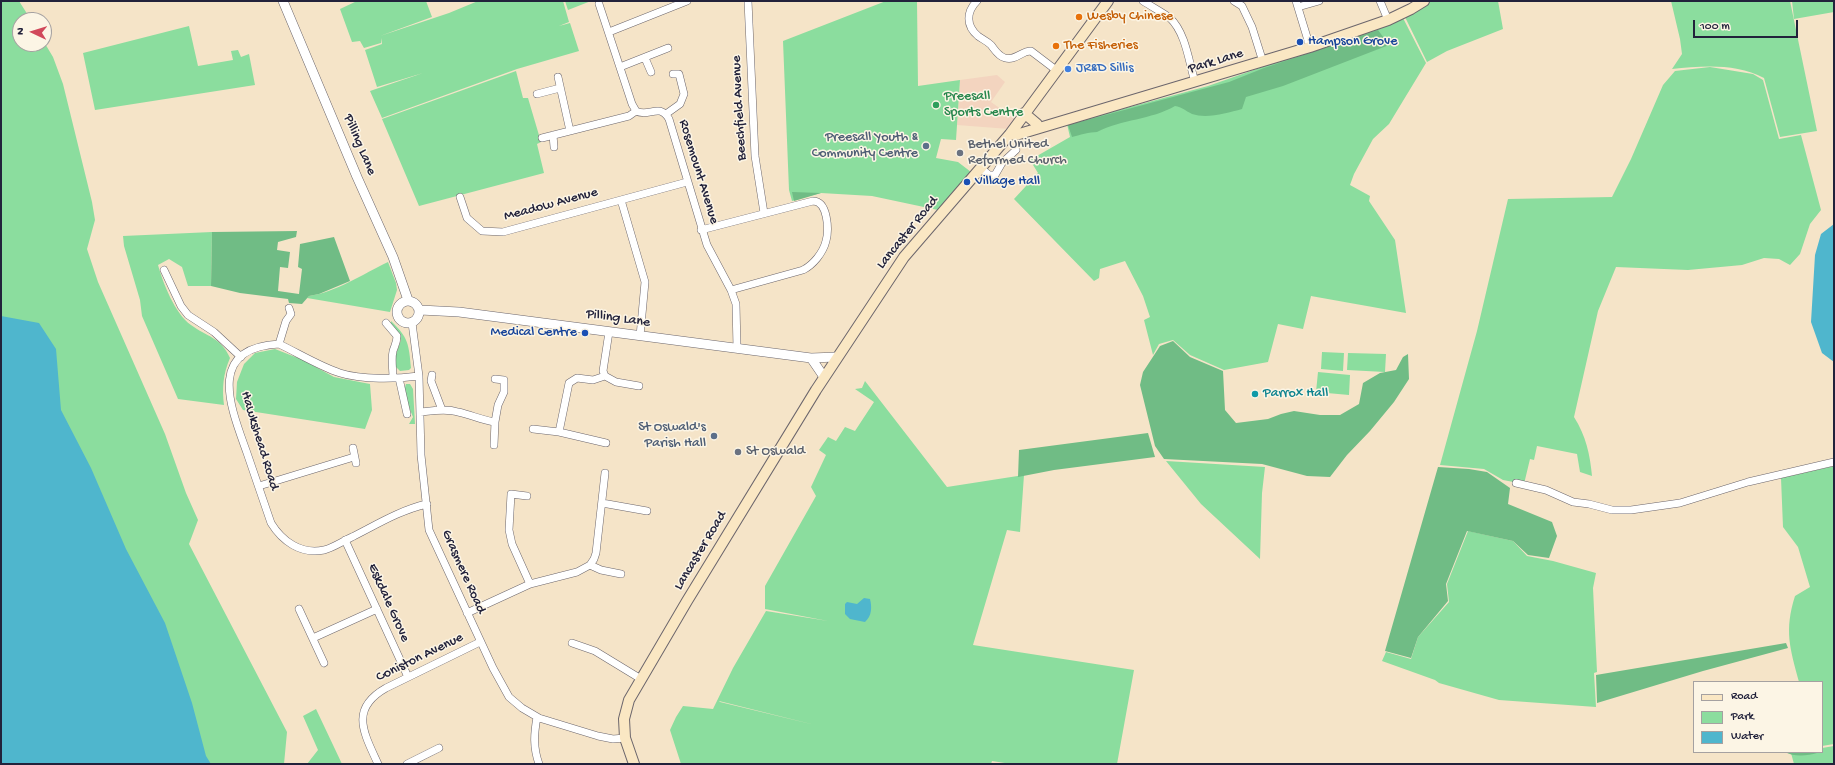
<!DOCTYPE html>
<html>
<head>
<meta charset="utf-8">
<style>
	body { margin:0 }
	#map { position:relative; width:1835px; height:765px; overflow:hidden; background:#f5e4c8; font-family:"Gochi Hand",sans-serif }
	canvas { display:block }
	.frame { position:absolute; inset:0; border:2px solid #22223b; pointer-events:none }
	.legend { position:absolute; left:1693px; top:681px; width:130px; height:72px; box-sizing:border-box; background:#fcf5e5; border:1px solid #a5a1a1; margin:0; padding:5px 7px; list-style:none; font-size:12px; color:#22223b }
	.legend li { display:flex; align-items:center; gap:8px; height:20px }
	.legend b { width:20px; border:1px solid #a5a1a1 }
	.north { position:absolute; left:12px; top:12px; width:40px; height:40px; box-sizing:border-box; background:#fcf5e5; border:1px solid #a5a1a1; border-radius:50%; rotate:274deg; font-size:11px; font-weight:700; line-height:16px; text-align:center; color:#22223b }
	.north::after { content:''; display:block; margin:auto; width:14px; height:18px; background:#d1495b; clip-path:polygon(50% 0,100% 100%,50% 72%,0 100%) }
	.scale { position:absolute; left:1693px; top:20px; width:105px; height:18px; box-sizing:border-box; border:2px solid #22223b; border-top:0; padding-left:5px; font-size:12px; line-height:14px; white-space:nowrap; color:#22223b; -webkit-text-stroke:3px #fcf5e5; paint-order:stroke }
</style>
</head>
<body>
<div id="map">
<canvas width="1835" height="765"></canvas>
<div class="frame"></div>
<ul class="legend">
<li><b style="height:5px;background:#fae7c3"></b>Road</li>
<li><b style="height:11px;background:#8bdd9e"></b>Park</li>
<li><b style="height:11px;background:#4fb6cd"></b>Water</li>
</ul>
<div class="north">N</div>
<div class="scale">100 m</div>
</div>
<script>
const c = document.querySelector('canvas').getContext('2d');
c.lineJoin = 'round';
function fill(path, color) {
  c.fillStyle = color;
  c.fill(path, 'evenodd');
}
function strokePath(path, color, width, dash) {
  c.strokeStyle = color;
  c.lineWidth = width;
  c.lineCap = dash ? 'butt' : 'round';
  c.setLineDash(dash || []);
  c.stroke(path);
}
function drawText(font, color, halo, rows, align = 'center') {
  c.font = font + ' "Gochi Hand",sans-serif';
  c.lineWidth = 3;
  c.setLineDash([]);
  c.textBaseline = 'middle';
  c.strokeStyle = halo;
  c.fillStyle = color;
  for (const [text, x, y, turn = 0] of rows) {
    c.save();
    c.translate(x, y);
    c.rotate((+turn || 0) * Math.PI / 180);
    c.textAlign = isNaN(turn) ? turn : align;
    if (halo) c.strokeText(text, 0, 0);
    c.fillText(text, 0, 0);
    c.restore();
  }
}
fill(new Path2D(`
	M997,75L1005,82L991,102L1015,119L1009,129L957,125L960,80Z`), '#f3d4bf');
fill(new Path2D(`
	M1,1H19L31,20H20V44H44V42L53,57L63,84L92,202L95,220L87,249L98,282L165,434L186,493L198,520L189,544L287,732L284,764H1Z
	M357,1H426L432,17L380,36L449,13L478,1H563L569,22L559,26L570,23L579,51L517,69L382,118L370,91L423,73L377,87L365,50L382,44L381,38V43L364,48L360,41L352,42L340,9Z
	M565,1H591L568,10Z
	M886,1H917L918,86L960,80L956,140L941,139L936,158L958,162L971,172L938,210L872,196L821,193L792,201L789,190L783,41Z
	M1431,1H1498L1503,29L1447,51L1427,62L1405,17Z
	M1671,1H1790L1817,131L1780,137L1764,78C1736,63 1702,66 1672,69L1682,54L1680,39Z
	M1792,1H1834V12L1794,19Z
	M1403,18L1426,63L1389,124L1373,139L1354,174L1350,185L1370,196L1369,201L1395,240L1406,313L1311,296L1303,329L1278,324L1268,362L1224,370L1190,355L1173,340L1159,344L1153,355L1144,320L1150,317L1143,296L1125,261L1100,269L1099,278L1094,281L1014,199L1038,173L1030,160L1070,137L1067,124L1208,86Z
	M189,26L198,66L233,60L231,51L238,50L241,57L249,54L255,85L95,110L83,53Z
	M1710,67L1753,74L1763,80L1779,139L1801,135L1821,210L1810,224L1800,254L1790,265L1779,259L1764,258L1742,265L1688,270L1616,267L1598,311L1574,417C1586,436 1590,454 1592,476L1580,472L1577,454L1537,446L1534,460L1530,459L1524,484L1503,480L1484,469L1440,465L1477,331L1508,199L1612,197L1631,159L1663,85L1675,71Z
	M516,71L523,98H528L541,142L537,144L544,173L419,206L382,119Z
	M212,232L211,286H188L182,267L169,259L158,265C163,283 175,314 191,325C207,337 221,337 230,358C223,374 222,388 224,405L178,399L142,316L140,300L124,246L123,236Z
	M388,262L396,283L397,290L390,312L307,298L309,296C336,292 363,274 388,262Z
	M391,321C408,337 409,344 411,368L409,370L400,371L396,367L395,357L401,340L391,325Z
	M275,349L303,360L334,377L370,384L372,410L365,429L243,410L236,399L237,382L244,364L255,353Z
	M1322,352L1344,353L1343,371L1321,369Z
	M1348,353L1386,354L1385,372L1347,370Z
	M1318,372L1350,375L1349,395L1316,392Z
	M865,381L947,487L1024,475L1020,532L1007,530L973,645L1134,670L1117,764H1011L992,761L991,764H681L670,730L676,717L683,706L713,709L733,668L766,611L828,621L765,609V586L816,496L811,487L826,455L819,450L828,437L836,441L845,427L855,431L874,402L855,389L862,388ZM719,701L815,725L720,702Z
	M406,384H410L413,389L415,424H409L413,417L403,393Z
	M1166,461L1265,467L1262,493L1260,559L1201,504Z
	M1834,466V744L1822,746V682H1799C1790,648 1784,631 1795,596L1810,587L1798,547L1783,527L1781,478Z
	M1468,531L1513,541L1527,556L1553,561L1596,573L1593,588L1597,672L1594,673L1596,707L1499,700L1439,683L1435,680L1382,661L1386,652L1411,659L1418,637L1449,602L1447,584Z
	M316,709L342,764H307L318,750L303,716Z
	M1834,746V764H1794L1791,753L1822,752V748Z`), '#8bdd9e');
fill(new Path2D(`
	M1378,30L1389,45L1283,86L1246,97L1242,109C1227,113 1207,119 1192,114C1186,111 1182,107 1175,106C1151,120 1122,119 1097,132C1090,132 1079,135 1072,137L1068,125L1229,82L1264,68Z
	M792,192L821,193L794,201Z
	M297,231L296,237L278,242L277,250L290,252L288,268L280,267L278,291L299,294L302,269L298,267L300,244L334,237L350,281L319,294L309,296L302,304L289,303L288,299L240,293L211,286L212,232Z
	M1173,341L1190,357L1223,371L1225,410L1236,423L1268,419L1281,414L1294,411L1320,415H1340L1359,404L1363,383L1380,373L1396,370L1403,357L1408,354L1409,379L1394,402L1370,431L1347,455L1330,477L1307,476L1262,464L1164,459L1155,446L1140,385L1143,372L1160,346Z
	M1148,433L1155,457L1054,470L1018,477L1019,450Z
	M1438,467L1469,469L1487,472L1510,488L1508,504L1552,522L1557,536L1549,558L1528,555L1513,541L1467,531L1446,584L1448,601L1418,637L1411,658L1385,651Z
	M1786,643L1788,648L1703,671L1597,703V701L1596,675Z
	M1785,752H1817V753C1808,756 1793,757 1785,752Z`), '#70bc85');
fill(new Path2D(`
	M1834,224V362L1822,353L1811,322L1815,255L1821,234Z
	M1,316L39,323L56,349L61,410L91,468L126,549L165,623L192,703L206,756L211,764H1Z
	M864,598L870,599C872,607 872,616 865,622L850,619L845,614V604L847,602L857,604Z`), '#4fb6cd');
const minor = new Path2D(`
	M748,1L755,156L764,213
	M977,1C966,12 966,26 978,36C982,39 987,41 991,45C995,50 998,56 1005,58C1016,61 1021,51 1031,51L1056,70
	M1143,1C1152,7 1162,12 1170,18C1186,33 1189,63 1195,82
	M1234,1L1242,6L1252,27L1263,62
	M1296,1L1310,47
	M1380,1L1388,20
	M599,4L632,104L636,111
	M1298,7L1319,1
	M609,32L687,1
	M645,58L651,72
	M620,67L668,48
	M558,77L570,131
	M537,94L560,88
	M666,114L680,104L684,94L679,74H673
	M553,135L554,147
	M542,138L629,116L636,111C649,118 659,102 669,119L707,245L731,290L736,304L737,348
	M982,169L989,175H995L1002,163L1016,150
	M460,197L467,218L482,231L503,232L687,182
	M621,200L645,282L640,336
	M701,230L813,201C828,201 829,230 826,241C823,253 813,265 803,270L731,290
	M164,270L181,306L188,315L214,332L241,357
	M386,323L397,336C397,342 395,345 393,351C391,360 393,369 393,378
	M412,323L419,376L421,455L429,530L493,668L509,697L522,708L539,718L598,736L613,739L625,738
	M279,344L286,321L291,314L289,308
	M432,375L431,381L442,410
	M419,376C396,379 362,380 340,373C319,366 298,353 279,344C205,348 231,408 247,453C255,476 263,499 271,523C282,541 301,555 324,550C333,548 343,541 352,537C376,525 400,510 427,504
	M605,376L603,371L609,332
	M605,376L616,382L639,386
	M399,378L407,414
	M420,412C432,411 446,408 458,412C472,415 481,420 495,422
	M533,429L559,432L606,443
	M559,432L569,383L577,378L593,380L605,376
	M494,445L495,422L498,405L504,392V380L495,379
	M353,448L356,463
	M1516,483L1546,490L1573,502L1589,504L1612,510H1631L1680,503L1748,482L1834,462
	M259,486L354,457
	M527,496L511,494L509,530L512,544L530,584
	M602,503L647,511
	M345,540L408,677
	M590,565L594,559L596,553L605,473
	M299,609L324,663
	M467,613L530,584L577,572L590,565L601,570L621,574
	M313,638L377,609
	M572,643L595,651L641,679
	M537,717C534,734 533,747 539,764
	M378,764C364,733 349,709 386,688L480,642
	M407,764L439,748`);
const tertiary = new Path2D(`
	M283,1L357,177L393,257L408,300
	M397 312a11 11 0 1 1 22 0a11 11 0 1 1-22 0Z
	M420,310L459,312L811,358L837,357
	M811,358L824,377`);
const secondary = new Path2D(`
	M1024,113L1037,124L1038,128
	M1010,134L1016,135L1310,47L1388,20L1411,9L1424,1
	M634,764L625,738L624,719L629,700L687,601L816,390L904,257L1010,134L1108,1`);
strokePath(minor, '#6c666c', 8);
strokePath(tertiary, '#6c666c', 10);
strokePath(secondary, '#6c666c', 12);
strokePath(minor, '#fff', 7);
strokePath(tertiary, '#fff', 9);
strokePath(secondary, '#fae7c3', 10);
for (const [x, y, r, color] of [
	[1079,17,4,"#e8710a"],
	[1300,42,4,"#1a4fb4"],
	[1056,46,4,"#e8710a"],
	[1068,69,4,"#3f7fe0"],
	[936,105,4,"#2e9e5b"],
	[926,146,4,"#5c6f8a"],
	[960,153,4,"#6b7280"],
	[967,182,4,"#1a4fb4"],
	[585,333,4,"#1a4fb4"],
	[1255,394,4,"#0f9aa8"],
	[714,436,4,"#5c6f8a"],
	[738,452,4,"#6b7280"]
]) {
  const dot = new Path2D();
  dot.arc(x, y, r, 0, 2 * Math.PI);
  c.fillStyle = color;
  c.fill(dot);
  strokePath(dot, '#fcf5e5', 1.5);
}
drawText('14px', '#c56008', '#fcf5e5', [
	["Wesby Chinese",1087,17],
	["The Fisheries",1064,46]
], 'left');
drawText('14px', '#164399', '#fcf5e5', [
	["Hampson Grove",1308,42],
	["Village Hall",975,182],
	["Medical Centre",577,333,"right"]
], 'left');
drawText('14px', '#22223b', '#fcf5e5', [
	["Park Lane",1216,62,-17],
	["Beechfield Avenue",740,108,-93],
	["Pilling Lane",359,145,67],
	["Rosemount Avenue",698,172,73],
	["Meadow Avenue",551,205,-15],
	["Lancaster Road",908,233,-51],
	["Pilling Lane",618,319,8],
	["Hawkshead Road",259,441,73],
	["Lancaster Road",701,551,-59],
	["Grasmere Road",463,572,66],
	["Eskdale Grove",388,603,66],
	["Coniston Avenue",420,658,-26]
]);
drawText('14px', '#366cbe', '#fcf5e5', [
	["JR&D Sillis",1076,69]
], 'left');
drawText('14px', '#27864d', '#fcf5e5', [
	["Preesall",944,97],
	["Sports Centre",944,113]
], 'left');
drawText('14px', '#4e5e75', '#fcf5e5', [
	["Preesall Youth &",918,138],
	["Community Centre",918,154],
	["St Oswald's",706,428],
	["Parish Hall",706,444]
], 'right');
drawText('14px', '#5b616d', '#fcf5e5', [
	["Bethel United",968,145],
	["Reformed Church",968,161],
	["St Oswald",746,452]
], 'left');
drawText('14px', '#0d838f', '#fcf5e5', [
	["Parrox Hall",1263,394]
], 'left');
</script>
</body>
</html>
